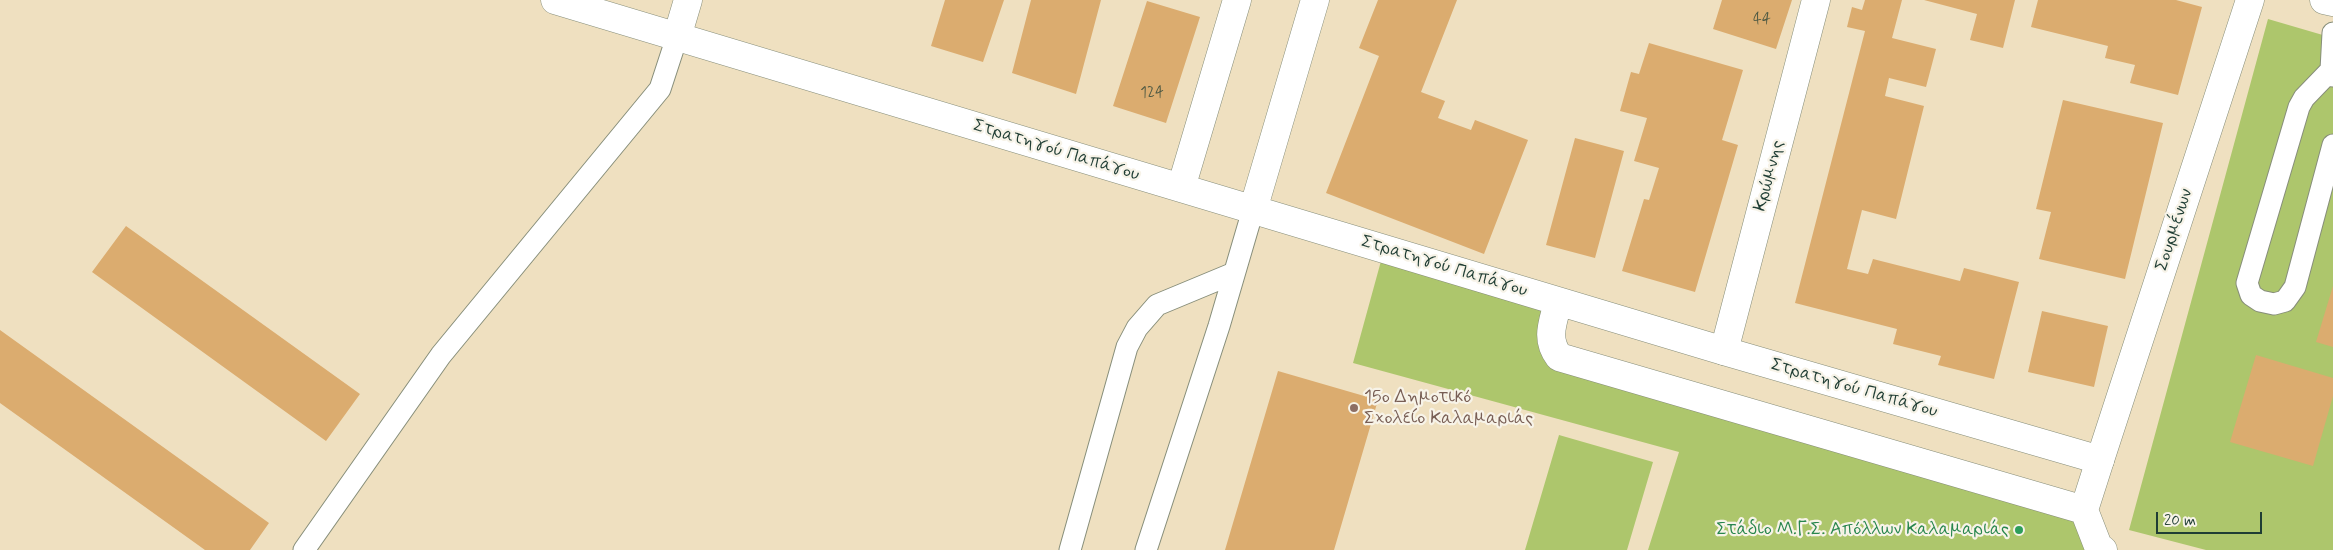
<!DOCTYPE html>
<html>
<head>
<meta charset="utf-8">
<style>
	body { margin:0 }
	#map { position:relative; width:2333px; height:550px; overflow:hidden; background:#efe0c0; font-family:Mynerve,sans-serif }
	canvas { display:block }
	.scale { position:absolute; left:2156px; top:512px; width:106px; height:22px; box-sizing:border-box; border:2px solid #1f3d34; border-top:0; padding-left:6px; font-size:15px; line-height:18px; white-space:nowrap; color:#1f3d34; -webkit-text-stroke:4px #f7f3e8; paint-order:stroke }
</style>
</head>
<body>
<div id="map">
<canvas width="2333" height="550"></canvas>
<div class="scale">20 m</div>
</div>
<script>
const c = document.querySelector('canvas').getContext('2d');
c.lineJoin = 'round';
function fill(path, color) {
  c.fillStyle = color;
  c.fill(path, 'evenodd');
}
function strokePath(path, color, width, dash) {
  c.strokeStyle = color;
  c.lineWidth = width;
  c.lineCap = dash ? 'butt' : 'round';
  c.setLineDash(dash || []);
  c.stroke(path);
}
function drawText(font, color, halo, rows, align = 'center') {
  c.font = font + ' Mynerve,sans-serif';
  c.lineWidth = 4.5;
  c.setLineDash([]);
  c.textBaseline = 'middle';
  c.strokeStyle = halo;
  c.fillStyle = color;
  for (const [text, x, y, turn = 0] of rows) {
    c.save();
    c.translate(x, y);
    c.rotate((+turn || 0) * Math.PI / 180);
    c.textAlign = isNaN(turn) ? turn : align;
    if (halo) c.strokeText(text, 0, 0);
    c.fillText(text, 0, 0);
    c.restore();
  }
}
fill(new Path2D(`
	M2268,19L2333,38V550H2206L2129,530Z
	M1381,261L1556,303L1546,339L2080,511L2098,550H1648L1679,452L1353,363Z
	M1559,435L1653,462L1627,550H1525Z`), '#adc66c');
fill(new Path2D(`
	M945,0H1004L983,62L931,46Z
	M1031,0H1101L1076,94L1012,73Z
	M1378,0H1457L1421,92L1445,101L1438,118L1471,130L1475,120L1528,140L1484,254L1326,193L1379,56L1359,48Z
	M1722,0H1792L1776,49L1713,29Z
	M1865,0H1902L1892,38L1936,49L1926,87L1889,78L1885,96L1924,106L1896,219L1862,210L1847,269L1868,274L1873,259L1960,281L1964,268L2019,282L1994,379L1938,365L1941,356L1893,344L1897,329L1795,303L1865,31L1847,27L1852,7L1862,10Z
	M1924,0H2015L2003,48L1970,40L1977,14Z
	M2038,0H2176L2202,7L2178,95L2130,83L2135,65L2105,58L2108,46L2031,27Z
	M1147,1L1200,17L1166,123L1113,106Z
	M1649,43L1743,70L1722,140L1738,145L1695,292L1622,271L1644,199L1649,200L1659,168L1634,161L1647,118L1620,111L1631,72L1639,74Z
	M2063,100L2163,123L2125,279L2039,259L2051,212L2036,209Z
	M1575,138L1624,151L1595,258L1546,245Z
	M126,226L360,394L326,441L92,272Z
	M2333,286V347L2316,342Z
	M2042,311L2108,326L2094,387L2028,372Z
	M0,330L269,523L250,550H205L0,403Z
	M2256,355L2333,378V396L2313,466L2230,442Z
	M1278,371L1378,400L1334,550H1225Z`), '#dbac6f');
const service = new Path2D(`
	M2333,33L2331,70L2333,76
	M2331,70L2304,98L2299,107L2247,283L2251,295L2260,301L2274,304L2285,301L2295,287L2333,145
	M304,550L441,355L660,89L677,37
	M1070,550L1127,347L1137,328L1157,305L1234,273
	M1146,550L1219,326L1253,210`);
const minor = new Path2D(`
	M2324,0L2333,2
	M677,37L688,0
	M1724,351L1816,0
	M2100,460L2250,0`);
const tertiary = new Path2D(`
	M555,0L1724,351L2100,460L2084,510L2098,546L2103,550
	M1181,188L1237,0
	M1253,210L1315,0
	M1558,302C1553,323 1545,338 1559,357L2084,510`);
strokePath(service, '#878e7a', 23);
strokePath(minor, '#878e7a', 29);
strokePath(tertiary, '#878e7a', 29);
strokePath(service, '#fff', 21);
strokePath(minor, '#fff', 28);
strokePath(tertiary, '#fff', 28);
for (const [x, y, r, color] of [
	[1354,408,5,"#8d6e63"],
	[2019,530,5,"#2e9e5b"]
]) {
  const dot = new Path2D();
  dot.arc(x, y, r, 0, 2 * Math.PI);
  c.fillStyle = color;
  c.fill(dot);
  strokePath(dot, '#f7f3e8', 2);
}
drawText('15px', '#4e5943', null, [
	["44",1762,20],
	["124",1152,94]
]);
drawText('18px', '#1f3d34', '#f7f3e8', [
	["Στρατηγού Παπάγου",1056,151,17],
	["Κρώμνης",1770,176,-75],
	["Σουρμένων",2175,230,-72],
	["Στρατηγού Παπάγου",1444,267,17],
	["Στρατηγού Παπάγου",1854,389,16]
]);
drawText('18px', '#785e54', '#f7f3e8', [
	["15ο Δημοτικό",1364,398],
	["Σχολείο Καλαμαριάς",1364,419]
], 'left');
drawText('18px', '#27864d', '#f7f3e8', [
	["Στάδιο Μ.Γ.Σ. Απόλλων Καλαμαριάς",2009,530]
], 'right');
</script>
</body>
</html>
